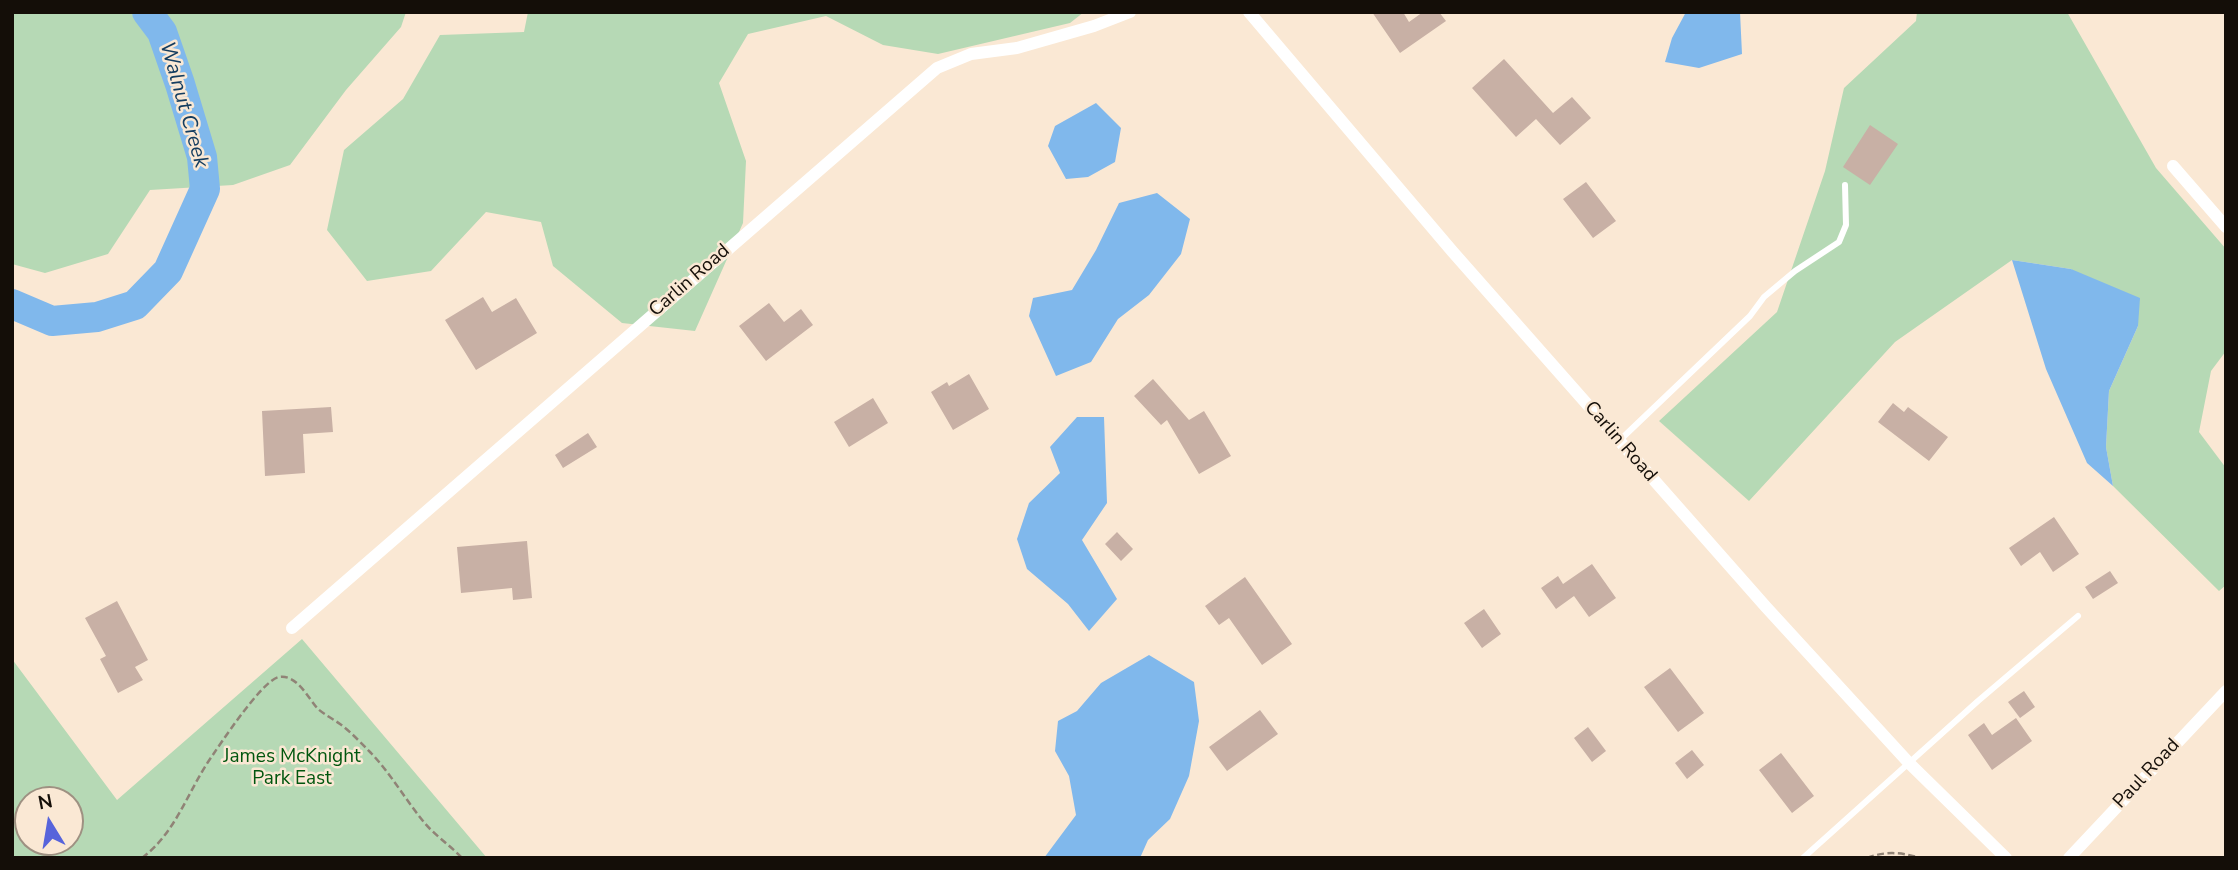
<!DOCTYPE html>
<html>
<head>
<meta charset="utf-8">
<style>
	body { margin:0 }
	#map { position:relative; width:2238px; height:870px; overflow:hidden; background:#fae8d4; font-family:"Nunito Sans",sans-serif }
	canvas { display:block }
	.frame { position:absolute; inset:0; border:14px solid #140e08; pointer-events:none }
	.north { position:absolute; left:14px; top:786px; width:70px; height:70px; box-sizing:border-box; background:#fae8d4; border:2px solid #9e9182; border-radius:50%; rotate:349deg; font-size:19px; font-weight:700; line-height:28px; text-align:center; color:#140e08 }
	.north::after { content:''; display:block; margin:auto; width:24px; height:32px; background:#5764db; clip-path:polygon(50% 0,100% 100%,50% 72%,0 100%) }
</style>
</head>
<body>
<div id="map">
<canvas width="2238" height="870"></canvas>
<div class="frame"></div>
<div class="north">N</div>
</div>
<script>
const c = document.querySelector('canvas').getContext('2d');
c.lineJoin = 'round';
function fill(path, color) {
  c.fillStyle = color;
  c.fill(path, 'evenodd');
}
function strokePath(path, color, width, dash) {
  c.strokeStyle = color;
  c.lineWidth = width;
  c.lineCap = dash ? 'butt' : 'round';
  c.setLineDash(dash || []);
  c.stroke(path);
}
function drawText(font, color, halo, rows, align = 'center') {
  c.font = font + ' "Nunito Sans",sans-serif';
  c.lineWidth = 5;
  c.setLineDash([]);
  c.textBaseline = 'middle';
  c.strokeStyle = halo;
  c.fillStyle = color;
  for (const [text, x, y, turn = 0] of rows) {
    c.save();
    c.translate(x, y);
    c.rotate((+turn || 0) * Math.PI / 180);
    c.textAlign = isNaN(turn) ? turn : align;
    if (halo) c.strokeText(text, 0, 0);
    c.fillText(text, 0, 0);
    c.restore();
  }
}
fill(new Path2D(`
	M12,12H406L401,27L346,90L290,165L233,185L150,190L108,254L45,273L12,264Z
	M528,12H1084L1070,23L938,54L883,45L826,16L748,34L719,83L746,161L743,223L695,331L622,323L553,266L541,222L486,212L431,271L367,281L327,230L344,150L403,99L440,35L524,32Z
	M1917,12H2067L2156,168L2226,249V351L2211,371L2199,432L2226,468V585L2219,591L2113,486L2106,447L2109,391L2138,326L2071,269L2012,260L1895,342L1749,501L1659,421L1777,312L1825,171L1844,88L1916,21Z
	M302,639L487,858H12V659L117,800ZM70,800V842H28V800Z`), '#b6d9b5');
fill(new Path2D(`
	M1686,12H1740L1742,54L1699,68L1665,62L1672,38Z
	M1096,103L1121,128L1115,162L1088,177L1066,179L1048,146L1055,126Z
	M1157,193L1190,219L1181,254L1149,295L1118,319L1091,362L1056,376L1029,316L1033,298L1072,290L1096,250L1119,203Z
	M2012,260L2071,269L2140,298L2138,326L2109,391L2106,447L2113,486L2087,463L2046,369Z
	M1077,417H1104L1107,503L1082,540L1117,599L1089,631L1068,604L1027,569L1017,539L1029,503L1060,473L1050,447Z
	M1149,655L1194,682L1199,721L1189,776L1170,819L1148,840L1140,858H1044L1076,815L1069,776L1055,751L1058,721L1077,711L1101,683Z`), '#80b8ec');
strokePath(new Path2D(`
	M12,304L52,321L97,317L135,305L168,271L205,189L202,157L180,84L162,32L147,12`), '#80b8ec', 30);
fill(new Path2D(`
	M1372,12H1403L1409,22L1423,12H1439L1446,21L1400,53Z
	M1504,59L1553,113L1572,97L1591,118L1560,145L1536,119L1516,137L1472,88Z
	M1870,125L1898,144L1870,185L1843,167Z
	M1586,182L1616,221L1593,238L1563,199Z
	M483,297L492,312L516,298L537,333L476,370L445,320Z
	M769,303L784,322L801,309L813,325L766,361L739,326Z
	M969,374L989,409L953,430L931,392L947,382L949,386Z
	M1153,379L1189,420L1204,411L1231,456L1199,474L1167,420L1161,425L1134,396Z
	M873,398L888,423L849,447L834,422Z
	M1893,403L1904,412L1908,407L1948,437L1929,461L1878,422Z
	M331,407L333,432L303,434L305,473L265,476L262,411Z
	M588,433L597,447L563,468L555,455Z
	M2054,517L2079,554L2053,572L2040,552L2021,566L2009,548Z
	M1117,532L1133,549L1121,561L1105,544Z
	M527,541L532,598L513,600L512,588L461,593L457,547Z
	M1592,564L1616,598L1589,617L1574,596L1556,609L1541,588L1558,576L1563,584Z
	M2110,571L2118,583L2093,599L2085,587Z
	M1245,577L1292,644L1262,665L1229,618L1219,625L1205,606Z
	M117,601L148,660L135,667L143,680L118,693L100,659L106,656L85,618Z
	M1484,609L1501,634L1482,648L1464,623Z
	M1670,668L1704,713L1678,732L1644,687Z
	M2024,691L2035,707L2020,718L2008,702Z
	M1260,710L1278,734L1227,771L1209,747Z
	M2016,718L2032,741L1992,770L1968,735L1984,723L1992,735Z
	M1588,727L1606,751L1592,762L1574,738Z
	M1692,750L1704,765L1687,779L1675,763Z
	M1781,753L1814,796L1792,813L1759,770Z`), '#c8b0a5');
strokePath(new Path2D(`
	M142,858C175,833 186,796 208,762C219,746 262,680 279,677C297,674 308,698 318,709C325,715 333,719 340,724C351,732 362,744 371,753C391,774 405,799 423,821C434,835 450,845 462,858
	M1867,858C1885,851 1901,852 1920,858`), '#908376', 2.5, [7, 3.5]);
strokePath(new Path2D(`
	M1619,441L1750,316L1764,297L1795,271L1839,242L1846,225L1845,185
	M1803,858L1978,701L2078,616`), '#fff', 6);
strokePath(new Path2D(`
	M1249,12L1452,251L1766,607L1909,763L2006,858
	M2173,166L2226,227
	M292,628L937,68L971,54L1017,48L1094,26L1130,12
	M2069,858L2226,691`), '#fff', 12);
drawText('19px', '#140e08', '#fae8d4', [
	["Carlin Road",690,281,-41],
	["Carlin Road",1620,442,49],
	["Paul Road",2147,774,-47]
]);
drawText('19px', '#01560e', '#fae8d4', [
	["James McKnight",292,757],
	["Park East",292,779]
]);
drawText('italic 21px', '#143d60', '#fae8d4', [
	["Walnut Creek",183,105,74]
]);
</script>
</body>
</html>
